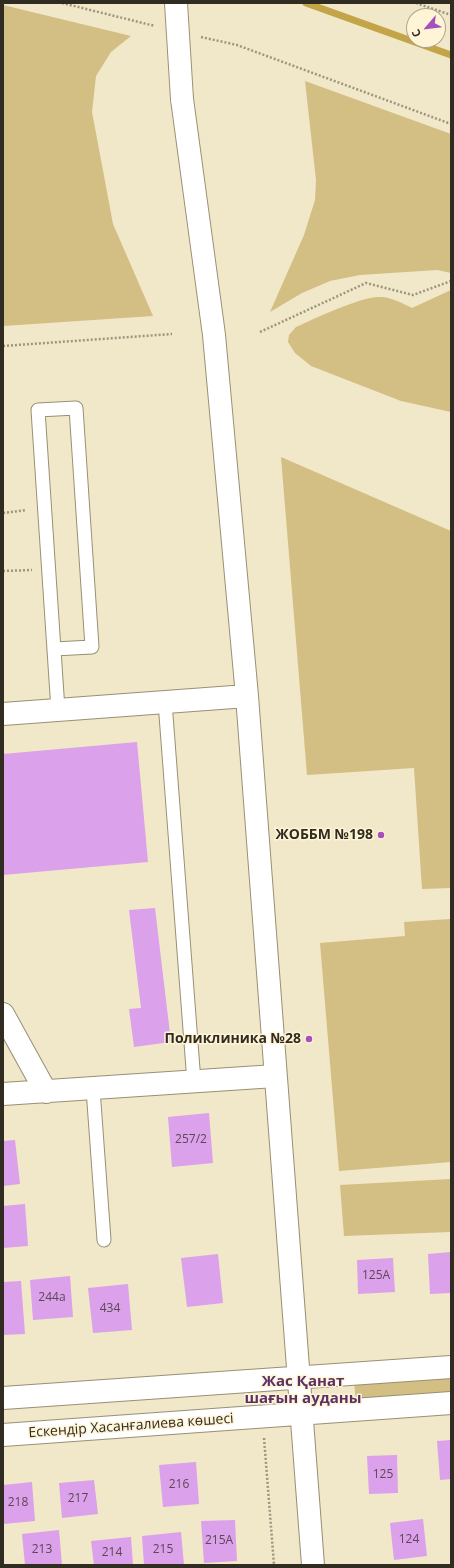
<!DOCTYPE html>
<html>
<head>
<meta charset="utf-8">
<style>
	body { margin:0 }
	#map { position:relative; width:454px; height:1568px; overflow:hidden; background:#f1e7c9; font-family:"Open Sans",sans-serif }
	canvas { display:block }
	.frame { position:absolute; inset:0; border:4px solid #302c21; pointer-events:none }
	.north { position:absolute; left:406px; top:8px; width:40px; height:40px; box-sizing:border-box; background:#fff4d6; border:1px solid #aca48e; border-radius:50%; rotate:242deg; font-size:11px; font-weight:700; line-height:16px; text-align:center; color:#302c21 }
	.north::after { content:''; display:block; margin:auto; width:14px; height:18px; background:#a750bd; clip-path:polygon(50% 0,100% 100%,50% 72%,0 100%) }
</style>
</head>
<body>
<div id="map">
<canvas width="454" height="1568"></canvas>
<div class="frame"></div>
<div class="north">С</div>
</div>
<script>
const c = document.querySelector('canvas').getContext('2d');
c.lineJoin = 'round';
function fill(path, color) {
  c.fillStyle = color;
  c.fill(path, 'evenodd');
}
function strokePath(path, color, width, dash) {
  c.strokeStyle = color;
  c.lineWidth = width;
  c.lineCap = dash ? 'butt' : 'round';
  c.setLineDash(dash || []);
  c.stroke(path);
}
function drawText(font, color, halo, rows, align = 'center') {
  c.font = font + ' "Open Sans",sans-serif';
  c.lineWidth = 3;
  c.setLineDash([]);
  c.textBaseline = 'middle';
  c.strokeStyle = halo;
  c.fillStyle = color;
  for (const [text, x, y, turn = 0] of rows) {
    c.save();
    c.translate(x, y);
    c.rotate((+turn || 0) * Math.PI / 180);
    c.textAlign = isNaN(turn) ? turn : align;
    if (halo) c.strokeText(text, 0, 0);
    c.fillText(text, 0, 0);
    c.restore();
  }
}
fill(new Path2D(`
	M3,5L131,36L111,52L96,76L92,112L113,224L153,316L3,326Z
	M305,81L451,134V273L437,270L360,275L330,281L302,293L270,312L304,235L315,200L316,180Z
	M451,290V412L401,401L311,366L295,353L288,342L289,335L296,327C314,319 362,296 380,297C391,297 402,303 412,308Z
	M281,457L451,531V888L422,889L414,768L307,775Z
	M451,919V1162L339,1171L320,943L405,936L404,922Z
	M451,1179V1232L344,1236L340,1185Z
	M451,1376V1394L356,1402L354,1382Z`), '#d3be83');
strokePath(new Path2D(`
	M306,3L451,55`), '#c3a446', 7);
fill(new Path2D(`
	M137,742L148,862L3,875V754Z
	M155,908L171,1042L134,1047L129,1009L141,1008L129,910Z
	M209,1113L213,1163L172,1167L168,1117Z
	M15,1140L20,1184L3,1186V1141Z
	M25,1204L28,1246L3,1248V1206Z
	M451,1252V1293L430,1294L428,1254Z
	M218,1254L223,1303L187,1307L181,1258Z
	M393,1258L395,1292L358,1294L357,1260Z
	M70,1276L73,1317L33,1320L30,1280Z
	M21,1281L25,1334L3,1335V1282Z
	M128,1284L132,1330L93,1333L88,1288Z
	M451,1440V1479L440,1480L437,1441Z
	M397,1455L398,1493L369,1494L367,1456Z
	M196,1462L199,1504L163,1507L159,1465Z
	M94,1480L98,1514L62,1518L59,1483Z
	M32,1482L35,1521L3,1524V1485Z
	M423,1519L427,1556L394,1560L390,1523Z
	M235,1520L237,1561L204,1563L201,1521Z
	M59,1530L62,1565H25L22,1534Z
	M181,1532L184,1565H144L142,1536Z
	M131,1537L133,1565H94L91,1541Z`), '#dba1ea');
const lane = new Path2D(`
	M54,649L92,647L76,408L38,410L58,710
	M165,702L194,1082
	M93,1089L104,1240`);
const street = new Path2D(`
	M3,1014L46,1092
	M3,1094L275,1076`);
const secondary = new Path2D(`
	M182,99L214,335L247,696L313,1565
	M3,714L247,696
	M3,1398L451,1367
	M3,1435L451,1403`);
strokePath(lane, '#998f74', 15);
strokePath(street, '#998f74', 24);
strokePath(secondary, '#998f74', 24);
strokePath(new Path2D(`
	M62,3L155,26
	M416,3L451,15
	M201,37L237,45L451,124
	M260,332L366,283L413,295L451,281
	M3,346L172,334
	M3,513L26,510
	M3,571L32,570
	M264,1438L274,1565`), '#9d9580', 2.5, [2, 2]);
strokePath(lane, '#fff', 13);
strokePath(street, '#fff', 22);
strokePath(secondary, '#fff', 22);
const secondaryBridge = new Path2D(`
	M176,3L182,99`);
strokePath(secondaryBridge, '#998f74', 24, []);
strokePath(secondaryBridge, '#fff', 22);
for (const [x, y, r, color] of [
	[381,835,4,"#a750bd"],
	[309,1039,4,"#a750bd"]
]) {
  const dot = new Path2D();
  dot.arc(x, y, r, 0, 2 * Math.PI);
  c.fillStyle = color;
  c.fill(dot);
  strokePath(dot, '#fff4d6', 1.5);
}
drawText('12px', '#5b4953', null, [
	["257/2",191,1140],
	["125А",376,1276],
	["244а",52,1298],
	["434",110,1309],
	["125",383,1475],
	["216",179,1485],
	["217",78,1499],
	["218",18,1503],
	["124",409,1540],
	["215А",219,1541],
	["213",42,1550],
	["215",163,1550],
	["214",112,1553]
]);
drawText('bold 14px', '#302c21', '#fff4d6', [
	["ЖОББМ №198",373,835],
	["Поликлиника №28",301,1039]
], 'right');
drawText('14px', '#302c21', '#fff4d6', [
	["Ескендір Хасанғалиева көшесі",131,1426,-4]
]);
drawText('bold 15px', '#5a3065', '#fff4d6', [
	["Жас Қанат",303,1382],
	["шағын ауданы",303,1399]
]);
</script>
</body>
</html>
